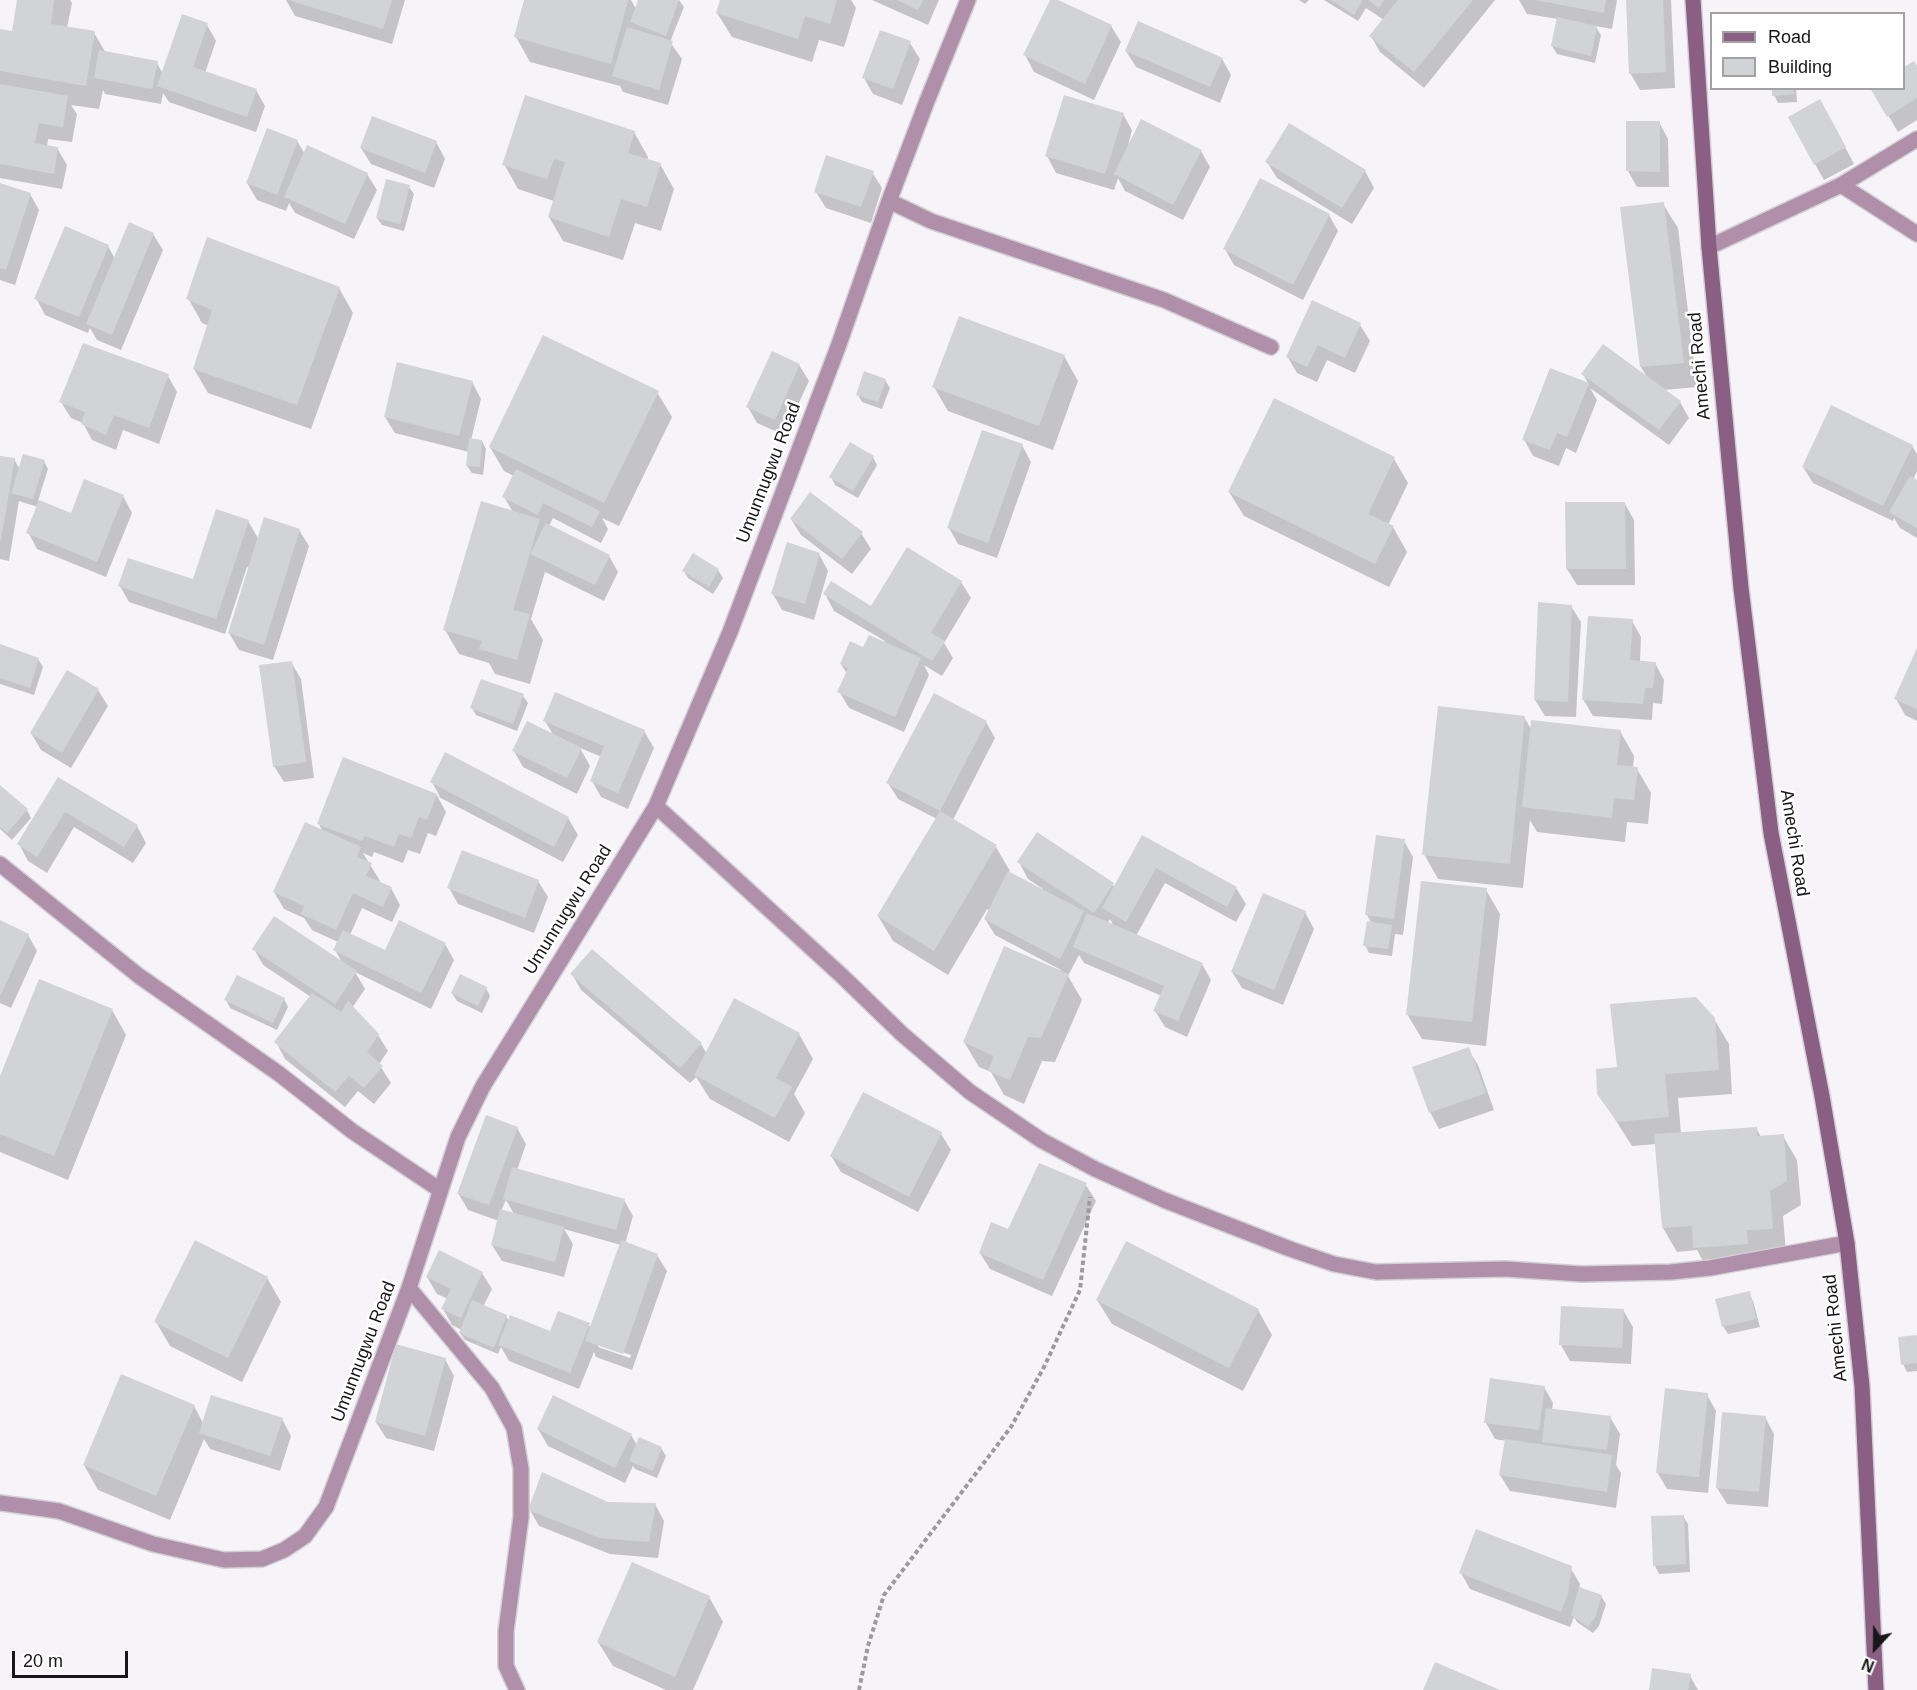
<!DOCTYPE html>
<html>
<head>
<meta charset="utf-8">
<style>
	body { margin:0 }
	#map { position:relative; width:1917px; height:1690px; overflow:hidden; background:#f6f4f8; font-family:Arial,sans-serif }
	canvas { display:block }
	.legend { position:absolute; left:1710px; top:12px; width:195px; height:78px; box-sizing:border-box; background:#fff; border:2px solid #a2a2a3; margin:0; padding:8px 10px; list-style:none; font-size:18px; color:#171618 }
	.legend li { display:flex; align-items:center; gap:12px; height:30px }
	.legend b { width:30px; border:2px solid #a2a2a3 }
	.north { position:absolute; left:1845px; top:1618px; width:60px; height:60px; -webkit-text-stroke:4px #fff; paint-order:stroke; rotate:202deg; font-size:16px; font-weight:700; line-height:24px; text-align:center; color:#171618 }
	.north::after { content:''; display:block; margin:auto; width:21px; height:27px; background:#171618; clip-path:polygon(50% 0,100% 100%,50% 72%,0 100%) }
	.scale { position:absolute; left:12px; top:1651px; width:116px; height:27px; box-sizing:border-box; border:3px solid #171618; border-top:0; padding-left:8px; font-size:18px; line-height:21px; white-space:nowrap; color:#171618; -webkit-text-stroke:4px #fff; paint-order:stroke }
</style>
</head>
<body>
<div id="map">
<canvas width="1917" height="1690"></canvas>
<ul class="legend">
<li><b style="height:8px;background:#8b5e84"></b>Road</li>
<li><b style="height:16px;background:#d2d3d7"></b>Building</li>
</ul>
<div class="north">N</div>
<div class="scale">20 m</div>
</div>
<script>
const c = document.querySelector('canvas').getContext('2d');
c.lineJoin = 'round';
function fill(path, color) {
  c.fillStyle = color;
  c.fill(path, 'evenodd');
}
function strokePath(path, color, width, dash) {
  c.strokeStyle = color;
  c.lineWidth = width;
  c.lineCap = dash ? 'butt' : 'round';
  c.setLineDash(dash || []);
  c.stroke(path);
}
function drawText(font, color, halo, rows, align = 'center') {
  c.font = font + ' Arial,sans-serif';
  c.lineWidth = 5;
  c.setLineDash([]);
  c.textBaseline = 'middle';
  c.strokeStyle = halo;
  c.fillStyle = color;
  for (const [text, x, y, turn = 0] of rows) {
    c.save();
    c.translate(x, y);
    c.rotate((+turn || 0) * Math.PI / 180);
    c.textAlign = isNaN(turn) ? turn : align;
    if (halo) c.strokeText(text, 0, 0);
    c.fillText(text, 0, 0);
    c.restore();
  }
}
fill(new Path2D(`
	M18,0H70L72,3L67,28L94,33L106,53L157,63L163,74L207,25L216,41L205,73L256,90L265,106L256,132L169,102L163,93L161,104L105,94L103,90L99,109L71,105L77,114L72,142L48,139L47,147L57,148L67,165L62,189L0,178V30L13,32Z
	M286,0H405L392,44L295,16Z
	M526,0H631L636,9L640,0H679L684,7L670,42L682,59L668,105L623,92L620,86L530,62L516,37Z
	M721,0H851L856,8L844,47L819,40L812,62L732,37L717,13Z
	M872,0H939L928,25Z
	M1051,0L1111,26L1121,42L1094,100L1034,72L1025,55Z
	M1299,0H1309L1305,4Z
	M1324,0H1495L1424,88L1380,52L1371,36L1384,20L1366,8L1358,21Z
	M1519,0H1617L1612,29L1595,26L1601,35L1595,63L1557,54L1552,46L1558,19L1527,14Z
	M1628,0H1671L1675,88L1640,90L1630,73Z
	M910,43L920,59L902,105L873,94L864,78Z
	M1126,51L1222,59L1231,75L1220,103L1136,67Z
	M1913,63L1917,69V120L1898,132L1872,88H1904V69Z
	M1773,88H1796L1797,102L1778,103L1774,95Z
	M1123,114L1132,130L1128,146L1201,151L1210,167L1183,220L1125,191L1118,178L1114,190L1056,173L1047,156Z
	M1829,117L1854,164L1824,180L1815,164Z
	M1659,122L1668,139L1669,187H1637L1628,171Z
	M634,132L648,157L647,160L660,164L674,189L661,231L635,223L623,260L563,241L549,217L554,201L518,189L504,164Z
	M297,141L305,154L367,174L377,190L354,239L295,213L289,203L286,211L257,200L247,183Z
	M436,142L445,159L434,188L371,164L361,148Z
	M1267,162L1365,171L1374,188L1352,224L1277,178Z
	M872,172L882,188L871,223L826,208L816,192Z
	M0,184L30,194L39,210L15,285L0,280Z
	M409,187L414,194L404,231L382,225L377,218Z
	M1663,204L1678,228L1697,387L1664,390L1680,402L1689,418L1669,445L1590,388L1597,400L1576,453L1566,448L1559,466L1533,456L1524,439L1551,370L1589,385L1583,374L1648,379L1641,367L1622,209Z
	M1329,215L1338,231L1303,300L1234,265L1225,249Z
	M153,234L163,250L121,350L97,340L90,328L88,333L45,315L36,298L108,246L115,259Z
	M339,288L353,313L311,429L208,393L194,369L209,326L202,323L188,298Z
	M1360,325L1370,341L1355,373L1327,360L1317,382L1297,373L1287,356Z
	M1064,356L1078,381L1053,450L948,411L934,387Z
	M799,365L809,381L784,435L757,423L748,407Z
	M168,376L177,392L159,444L123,430L116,450L92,440L83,423L71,418L61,402Z
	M885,380L890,388L882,409L862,402L858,395Z
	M472,382L481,399L471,440L482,441L486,449L483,475L472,473L467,466L469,452L395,433L385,417Z
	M657,392L672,417L619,526L602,518L608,529L601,543L553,518L549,526L609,556L618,572L604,601L545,572L531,619L543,640L530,684L495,674L489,663L459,654L445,630L513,512L504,497L514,476L504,471L490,447Z
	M1022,445L1031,462L997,558L958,544L949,528Z
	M1912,446L1917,454V471L1913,480L1917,482V538L1900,528L1894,518L1893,521L1813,483L1803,467Z
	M873,457L877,465L858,498L835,485L831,477Z
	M0,458L14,459L20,470L44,461L48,469L38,501L72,515L123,496L132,513L106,577L37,549L28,532L38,507L19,501L9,561L0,559Z
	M1394,459L1408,483L1388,525L1393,527L1407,552L1389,587L1244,516L1229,492Z
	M1625,504L1634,520L1635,585H1577L1567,569Z
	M791,519L861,533L871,549L852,574L801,535Z
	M248,521L259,540L299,530L309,546L273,660L239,650L229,633L250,568L247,567L225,634L129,602L120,586L194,581Z
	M819,554L828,571L814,620L782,610L773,594Z
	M693,555L718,570L723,578L713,594L688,578L684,571Z
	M961,582L971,598L944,643L953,658L942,676L924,665L929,675L904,732L849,708L839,691L847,674L841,664L864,649L885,641L834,611L825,594L872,608Z
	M1571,606L1581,622L1576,717L1545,716L1535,700Z
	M1632,621L1641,637L1640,662L1655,663L1664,680L1662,704L1653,703L1652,720L1593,716L1583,699Z
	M0,646L38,659L43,667L34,695L0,684Z
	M1917,651V721L1905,715L1896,699Z
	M291,662L301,679L314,778L284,782L274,766Z
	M98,690L108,706L71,768L41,750L31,733Z
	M523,696L528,703L517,731L476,715L472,708Z
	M1524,717L1531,729L1620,731L1634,756L1633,768L1637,769L1651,793L1648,824L1627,822L1625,842L1537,832L1530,820L1523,888L1438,879L1424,854Z
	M545,721L644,731L654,748L628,809L601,797L592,781L602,757L580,748L590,766L577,794L523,767L514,751L554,736Z
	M986,722L995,738L953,820L996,847L1010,871L1009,873L1042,891L1043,889L1028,879L1019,862L1113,884L1114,888L1143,837L1236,888L1246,904L1236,922L1165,883L1136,936L1202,964L1211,980L1187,1037L1165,1027L1155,1011L1162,996L1084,963L1079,955L1068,976L1082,1000L1055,1062L1042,1061L1024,1104L1004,1095L991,1072L979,1067L964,1042L1061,970L995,935L985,919L990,911L987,909L948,975L893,941L878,916L937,819L898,799L888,783ZM1110,919L1114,927L1107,924Z
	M344,759L440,797L432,782L568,818L578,835L563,862L437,796L446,812L436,836L428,833L420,854L408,850L403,863L374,852L372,857L363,853L380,881L379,883L391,888L400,905L392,922L362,908L350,935L386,952L445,944L454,960L431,1009L355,972L365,989L352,1008L378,1035L388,1051L379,1064L391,1083L374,1104L358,1091L345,1107L285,1059L276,1042L311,997L263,965L254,949L343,964L335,950L338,942L312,930L304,918L284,909L274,892L323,832L319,824Z
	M59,779L137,826L146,843L133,863L74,827L47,873L28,861L19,844Z
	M0,787L27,810L31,818L12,840L0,829Z
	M1404,841L1413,857L1403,935L1395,934L1392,956L1369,953L1365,945L1372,924L1367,915Z
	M538,881L548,897L534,933L458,904L449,888Z
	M1486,890L1500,914L1486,1046L1422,1039L1407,1014Z
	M1305,912L1314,929L1283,1005L1242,988L1232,972Z
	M0,922L28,935L37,951L11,1008L0,1003Z
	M592,951L701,1044L707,1054L799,1034L813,1059L794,1094L805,1113L789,1142L710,1099L696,1077L690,1083L581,990L572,974Z
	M486,988L490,996L482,1013L457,1001L452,993Z
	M284,999L288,1007L277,1030L230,1008L226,1000Z
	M112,1010L126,1035L68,1180L0,1152V1080Z
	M1714,1019L1729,1044L1732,1094L1678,1098L1681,1134L1756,1128L1761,1137L1783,1136L1797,1160L1801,1205L1783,1216L1786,1253L1761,1254V1268L1709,1272L1697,1250L1677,1252L1663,1228L1657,1144L1632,1146L1599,1094L1618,1069Z
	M1468,1049L1478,1065L1494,1110L1439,1129L1430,1112Z
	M864,1094L941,1134L951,1150L918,1212L841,1172L831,1156Z
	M517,1128L526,1144L517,1170L624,1200L633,1216L625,1244L657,1255L667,1271L632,1370L596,1357L594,1352L579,1389L509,1361L501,1347L498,1354L465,1340L460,1333L462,1330L452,1325L443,1309L448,1299L437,1294L427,1277L482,1273L492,1289L483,1307L506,1316L509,1321L551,1333L589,1325L591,1329L621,1245L564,1229L573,1244L564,1277L502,1261L492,1245L499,1221L468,1210L458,1193ZM506,1200L514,1214L501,1211ZM598,1344L631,1355L630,1358L598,1347Z
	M1086,1185L1096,1201L1052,1296L990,1269L980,1253L1009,1231Z
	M267,1278L281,1302L242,1382L170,1346L156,1322Z
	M1749,1293L1753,1301L1760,1327L1728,1334L1723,1326Z
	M1097,1300L1258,1310L1272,1335L1243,1391L1112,1324Z
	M1623,1310L1633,1327L1631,1364L1570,1361L1561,1345Z
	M1917,1336V1371L1907,1372L1903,1364Z
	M445,1359L454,1376L434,1451L386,1438L376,1422Z
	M1544,1387L1553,1403L1552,1410L1610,1417L1620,1434L1616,1465L1621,1473L1616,1508L1510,1491L1500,1475L1506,1441L1495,1439L1486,1423Z
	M1707,1395L1716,1411L1708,1493L1667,1489L1657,1472Z
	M194,1406L203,1423L282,1419L291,1436L280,1471L210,1449L204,1439L170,1520L98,1490L84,1465Z
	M1765,1417L1774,1434L1768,1507L1727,1504L1717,1488Z
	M538,1429L631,1435L637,1445L661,1448L666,1456L657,1478L635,1469L633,1466L625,1483L548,1446Z
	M607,1503L655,1504L664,1521L658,1558L610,1554L539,1526L530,1510Z
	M1683,1516L1688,1524L1690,1572L1659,1574L1655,1566Z
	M1570,1567L1580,1584L1579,1589L1601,1596L1606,1604L1599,1626L1593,1633L1577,1622L1574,1617L1570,1627L1470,1589L1461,1573Z
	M709,1597L723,1622L693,1690H666L613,1666L598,1642Z
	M1690,1676L1698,1690H1650Z`), '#0003');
fill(new Path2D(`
	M17,0H54L51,24L95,31L86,86L0,71V29L12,31Z
	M288,0H392L383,29Z
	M524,0H628L611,64L514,37Z
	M638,0H679L666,36L630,22Z
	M720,0H837L830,24L805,16L798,39L716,13Z
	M897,0H923L918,10Z
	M1050,0H1058L1112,25L1085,84L1023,55Z
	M1331,0H1361L1362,1L1354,15Z
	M1368,0H1384L1379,8Z
	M1398,0H1473L1414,72L1369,36Z
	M1535,0H1606L1604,13Z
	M1626,0H1663L1666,72L1629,74Z
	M182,14L208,23L193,67L257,89L247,117L157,86Z
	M1557,17L1597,26L1591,56L1551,46Z
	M1138,21L1223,58L1210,87L1125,51Z
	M627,27L673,41L659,90L612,76Z
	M880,30L911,41L893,89L862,78Z
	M99,50L158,61L152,89L94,78Z
	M1914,61L1917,66V98L1887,117L1870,88H1904V67Z
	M0,84L68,96L63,127L39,123L35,143L58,147L54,174L0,164Z
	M1772,88H1793L1794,94L1772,96Z
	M525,95L635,131L628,153L661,163L647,207L621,199L609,237L548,217L565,162L554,159L547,179L502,165Z
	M1064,95L1124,113L1105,174L1045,156Z
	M1820,99L1846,147L1814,165L1788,117Z
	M372,116L437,141L425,173L360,148Z
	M1141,119L1202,150L1173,205L1114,174Z
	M1626,121H1660V172L1626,171Z
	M1289,123L1366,170L1342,208L1265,162Z
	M267,128L298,140L277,195L246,183Z
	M307,145L368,173L345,224L284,197Z
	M826,155L874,171L861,207L814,192Z
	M1260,178L1330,214L1293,285L1223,249Z
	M386,179L410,185L400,224L376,218Z
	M0,183L31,193L6,270L0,268Z
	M1664,202L1684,363L1640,367L1620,207Z
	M129,222L154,233L112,335L86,324Z
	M65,226L109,245L79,317L34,299Z
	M207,237L340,287L297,405L193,369L212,310L186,299Z
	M1312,300L1361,323L1345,358L1318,345L1307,367L1286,357Z
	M959,316L1065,355L1039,426L932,387Z
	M543,335L659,391L604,503L489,447Z
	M83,343L169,374L149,428L114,415L106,435L81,424L85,412L59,402Z
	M1603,344L1681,401L1659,430L1581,374Z
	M772,351L800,364L775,420L746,407Z
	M397,362L473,381L459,436L384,417Z
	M1550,368L1589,383L1567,437L1557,433L1550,450L1522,440Z
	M864,371L886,379L878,402L856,395Z
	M1274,398L1395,457L1368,514L1394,526L1375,564L1228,492Z
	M1831,405L1913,445L1883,506L1802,467Z
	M982,430L1023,444L988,543L947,528Z
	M469,438L482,440L480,467L466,466Z
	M850,442L874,456L853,491L829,477Z
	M23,454L45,460L33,499L11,493Z
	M0,456L15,458L1,540H0Z
	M516,469L600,511L592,527L543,503L538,515L502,497Z
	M1910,476L1917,480V528L1889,512Z
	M84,479L124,495L97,562L26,533L39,500L71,513Z
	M810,492L863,532L842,559L790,519Z
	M481,501L540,519L513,610L530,614L517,660L479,649L482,641L443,630Z
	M1565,502H1625L1626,569H1566Z
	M216,509L249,520L216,619L118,586L128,558L193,579Z
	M264,517L300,529L264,645L228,633Z
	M546,523L610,555L595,585L530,554Z
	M787,542L820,553L805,604L771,594Z
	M907,547L962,581L931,633L945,641L932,661L823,594L831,581L871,606Z
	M693,553L719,569L709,587L682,571Z
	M1538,602L1572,605L1568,702L1534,700Z
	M1588,616L1633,619L1630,660L1656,662L1653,688H1645L1643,704L1582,700Z
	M869,635L921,658L895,717L837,692L848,668L840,664L850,641L863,647Z
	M0,644L39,658L30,688L0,678Z
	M1917,648V709L1894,699Z
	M292,661L306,762L273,767L259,665Z
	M67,670L99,689L62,753L30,733Z
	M481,679L524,694L513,724L470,708Z
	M555,692L645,730L618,793L590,781L604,746L543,721Z
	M934,693L987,721L940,811L886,783Z
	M1438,706L1525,716L1510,864L1422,855Z
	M1531,720L1621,730L1617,765L1638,767L1634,800L1614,798L1612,818L1522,807Z
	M527,721L582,748L567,778L512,751Z
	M445,752L569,817L554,847L430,782Z
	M343,757L437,794L427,820L419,817L411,838L399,834L394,847L365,836L362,841L317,824Z
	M58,777L138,825L124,847L65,812L37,857L17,844Z
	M0,785L28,809L7,833L0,827Z
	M940,811L997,845L934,951L877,916Z
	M305,822L361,847L357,857L372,863L366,876L392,887L383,907L353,893L336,930L301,914L304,906L273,892Z
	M1037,832L1114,883L1094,913L1017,862Z
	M1142,835L1237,887L1227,907L1156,868L1126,922L1102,908Z
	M1376,835L1405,839L1394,919L1365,915Z
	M462,850L539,880L525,918L447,888Z
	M1008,871L1084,911L1060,959L984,919Z
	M1421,881L1487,888L1472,1022L1406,1015Z
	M1263,893L1306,911L1274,990L1231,972Z
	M1087,913L1203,963L1178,1021L1153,1011L1164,986L1073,947Z
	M274,916L357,971L335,1004L252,949Z
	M0,920L29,934L0,996Z
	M399,920L446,943L421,993L333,950L343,930L385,950Z
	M1367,921L1392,925L1388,949L1363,946Z
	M1004,946L1069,974L1041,1038L1028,1037L1010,1080L988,1071L994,1056L963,1042Z
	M592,949L702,1043L680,1068L570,974Z
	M460,974L487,987L478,1006L451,993Z
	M237,975L285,998L273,1023L224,1000Z
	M39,979L113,1009L54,1156L0,1134V1076Z
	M312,993L341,1012L348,1001L379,1034L367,1052L383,1066L364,1088L349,1076L335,1092L274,1042Z
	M1696,997L1715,1018L1719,1070L1665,1074L1669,1117L1617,1122L1597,1094L1596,1069L1617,1067L1610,1004Z
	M734,998L800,1033L776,1078L792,1087L775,1118L694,1075Z
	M1469,1047L1486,1093L1429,1113L1412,1067Z
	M863,1092L942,1132L909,1197L830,1156Z
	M486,1115L518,1127L489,1205L457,1194Z
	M1757,1127V1136L1784,1134L1787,1181L1770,1191L1773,1229L1747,1230L1748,1244L1693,1248L1692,1226L1662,1228L1654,1134Z
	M1039,1163L1087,1183L1043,1280L979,1253L991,1222L1008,1229Z
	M512,1167L625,1199L616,1230L503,1199Z
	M500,1209L564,1227L555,1262L491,1245Z
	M195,1240L268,1277L228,1358L154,1322Z
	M621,1240L658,1254L623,1354L585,1341Z
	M1126,1241L1259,1309L1229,1368L1096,1300Z
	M439,1250L483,1272L461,1318L441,1309L451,1289L426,1277Z
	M1750,1291L1756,1319L1722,1327L1715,1299Z
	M472,1300L507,1315L494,1348L459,1333Z
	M1561,1306L1624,1309L1622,1348L1559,1345Z
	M558,1311L590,1323L570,1373L498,1345L510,1315L550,1331Z
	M1917,1335V1363L1901,1365L1898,1337Z
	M396,1344L446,1358L425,1436L375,1422Z
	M121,1374L195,1405L156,1496L83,1465Z
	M1490,1378L1545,1386L1539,1430L1484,1423Z
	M1665,1388L1708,1393L1699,1477L1656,1473Z
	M211,1395L283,1418L270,1456L199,1433Z
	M553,1395L632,1434L615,1468L537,1429Z
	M1546,1408L1611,1416L1607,1450L1542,1442Z
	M1722,1412L1766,1416L1759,1492L1716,1488Z
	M639,1437L662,1447L653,1471L629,1461Z
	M1505,1439L1612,1455L1607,1492L1499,1475Z
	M542,1472L608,1502L656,1503L649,1542L600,1538L528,1510Z
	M1684,1515L1686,1564L1653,1566L1651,1516Z
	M1476,1529L1572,1566L1568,1593L1561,1612L1459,1573Z
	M632,1562L710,1596L675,1677L597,1642Z
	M1579,1587L1602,1595L1595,1618L1588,1627L1571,1615Z
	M1435,1662L1500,1690H1423Z
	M1652,1668L1691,1674L1688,1690H1649Z`), '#d2d3d7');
const minor = new Path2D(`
	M1841,185L1917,234
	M889,201L931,221L1164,300L1271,347
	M1709,247L1841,185L1917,139
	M656,806L842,976L902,1034L970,1092L1041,1140L1095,1169L1164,1200L1290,1249L1334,1264L1376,1272L1505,1269L1582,1274L1671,1272L1710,1268L1847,1243
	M0,864L139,976L278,1073L352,1131L440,1190
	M409,1288L492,1388L514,1428L521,1469V1517L506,1631V1666L517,1690
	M0,1503L59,1511L153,1544L224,1560L262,1559L284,1550L305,1536L326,1507L409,1288L458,1137L483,1086L656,806L730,632L838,347L889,201L927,101L968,0`);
const secondary = new Path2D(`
	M1693,0L1709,247L1741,588L1771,833L1822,1096L1847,1243L1862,1386L1876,1690`);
strokePath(minor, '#d2d0d4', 18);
strokePath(secondary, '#d2d0d4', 18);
strokePath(new Path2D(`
	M859,1690L868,1646L884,1595L1011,1427L1044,1367L1080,1290L1090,1197`), '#9b9a9d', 4, [4.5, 3]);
strokePath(minor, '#af8fa9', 15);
strokePath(secondary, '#8b5e84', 15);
drawText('18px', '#171618', '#fff', [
	["Amechi Road",1700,366,-95],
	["Umunnugwu Road",769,473,-69],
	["Amechi Road",1794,843,81],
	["Umunnugwu Road",568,910,-58],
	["Amechi Road",1836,1328,-96],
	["Umunnugwu Road",364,1352,-69]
]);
</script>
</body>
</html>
